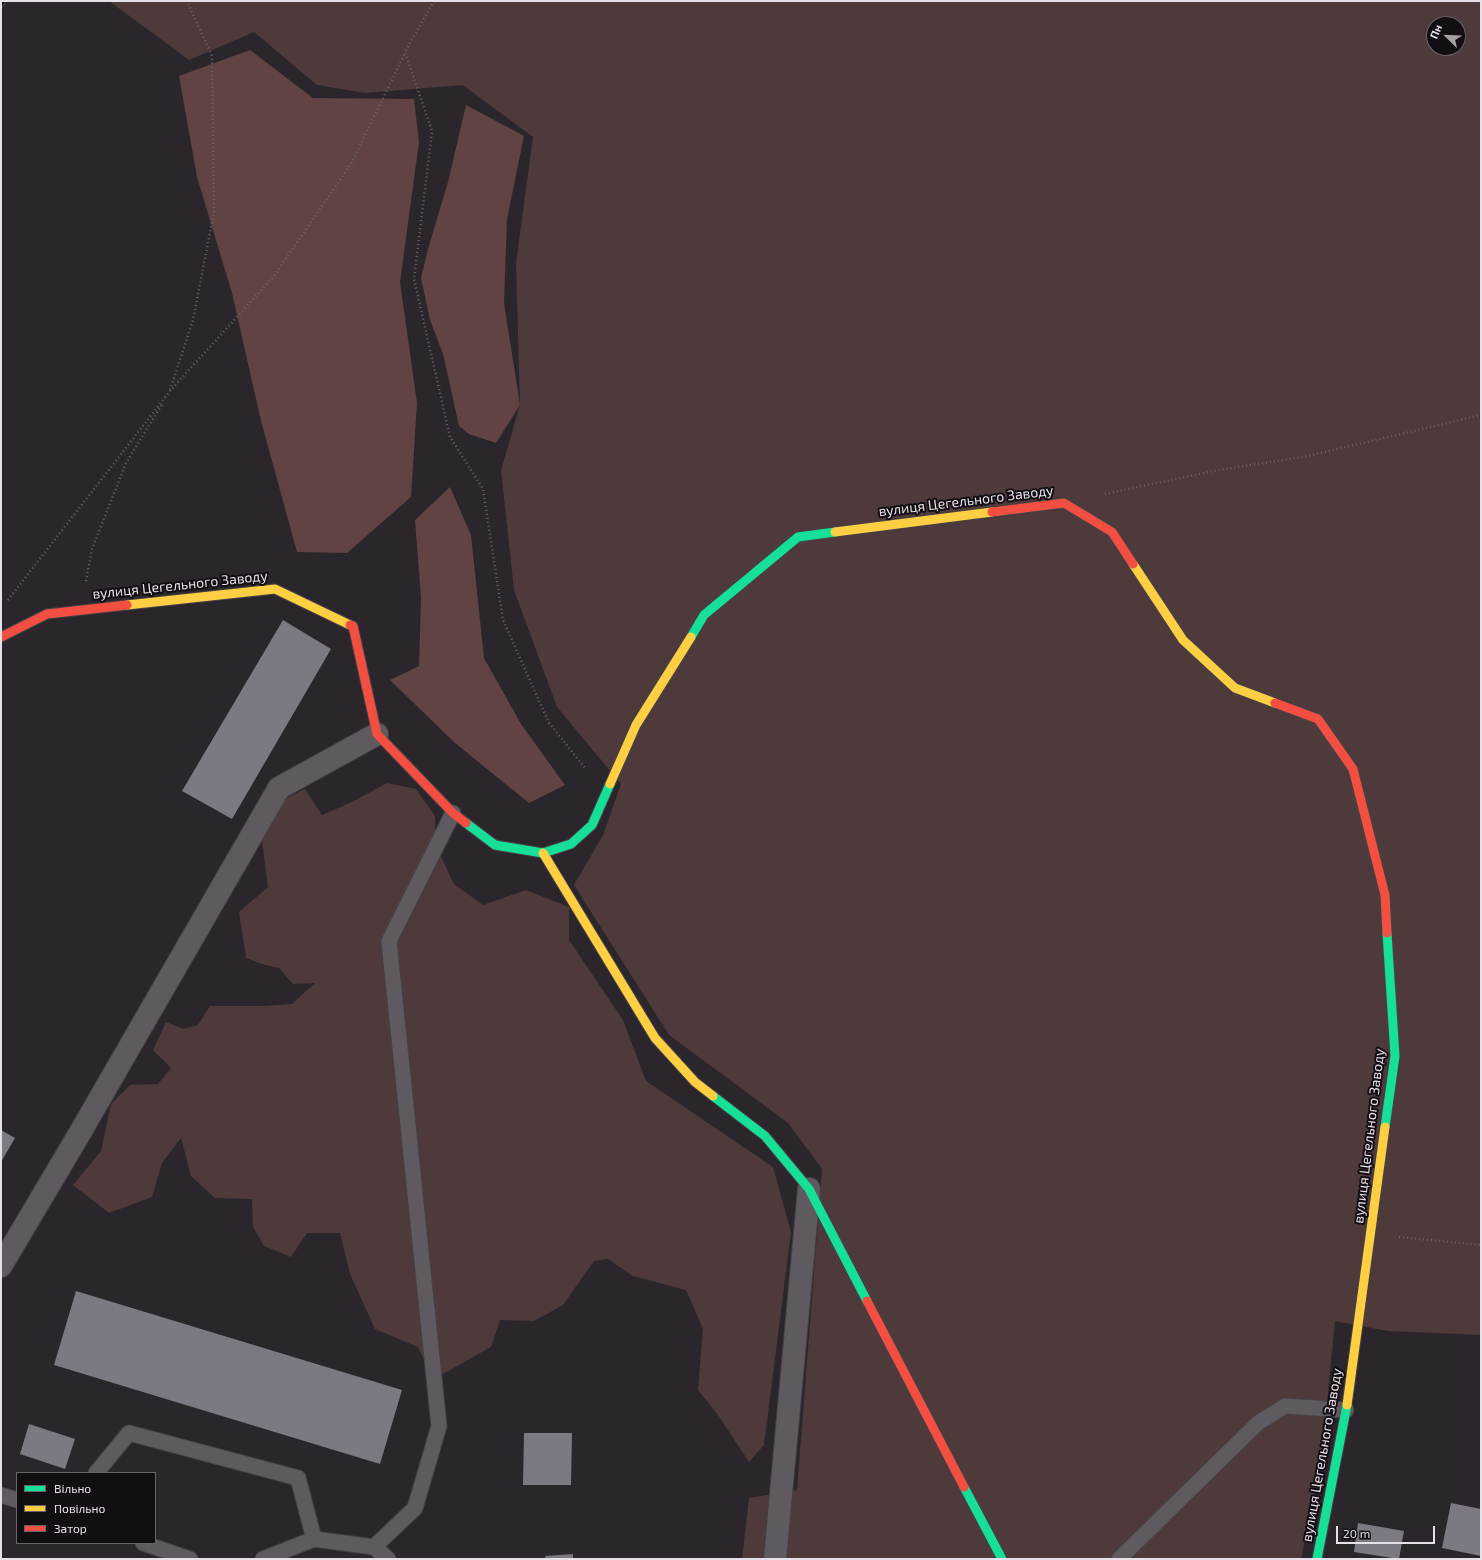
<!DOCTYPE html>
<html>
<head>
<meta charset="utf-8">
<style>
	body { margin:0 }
	#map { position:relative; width:1482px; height:1560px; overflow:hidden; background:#2b262c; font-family:"Exo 2",sans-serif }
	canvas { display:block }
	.frame { position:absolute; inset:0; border:2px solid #e7e0e8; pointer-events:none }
	.legend { position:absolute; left:16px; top:1472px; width:140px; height:72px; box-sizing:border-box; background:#130e14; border:1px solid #686269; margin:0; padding:5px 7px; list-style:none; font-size:12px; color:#e7e0e8 }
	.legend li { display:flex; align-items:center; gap:8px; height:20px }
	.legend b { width:20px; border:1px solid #686269 }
	.north { position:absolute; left:1426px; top:16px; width:40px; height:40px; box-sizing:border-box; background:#130e14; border:1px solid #686269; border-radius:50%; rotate:293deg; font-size:11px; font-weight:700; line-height:16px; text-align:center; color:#e7e0e8 }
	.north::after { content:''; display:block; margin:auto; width:14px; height:18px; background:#a59fa6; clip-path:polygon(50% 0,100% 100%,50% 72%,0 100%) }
	.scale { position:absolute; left:1336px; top:1526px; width:99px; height:18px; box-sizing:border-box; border:2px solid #e7e0e8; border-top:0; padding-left:5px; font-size:12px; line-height:14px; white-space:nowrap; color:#e7e0e8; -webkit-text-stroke:3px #130e14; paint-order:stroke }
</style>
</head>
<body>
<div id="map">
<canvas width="1482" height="1560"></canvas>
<div class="frame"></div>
<ul class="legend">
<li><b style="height:5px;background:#16e098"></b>Вільно</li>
<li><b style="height:5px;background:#ffcf43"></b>Повільно</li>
<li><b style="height:5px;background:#f24e42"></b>Затор</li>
</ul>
<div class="north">Пн</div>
<div class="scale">20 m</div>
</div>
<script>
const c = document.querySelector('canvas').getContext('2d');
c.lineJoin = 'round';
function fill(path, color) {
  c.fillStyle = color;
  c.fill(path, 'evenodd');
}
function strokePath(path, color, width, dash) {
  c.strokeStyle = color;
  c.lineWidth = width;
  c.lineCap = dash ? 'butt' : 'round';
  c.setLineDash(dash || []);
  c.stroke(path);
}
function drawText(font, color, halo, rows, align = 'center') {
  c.font = font + ' "Exo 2",sans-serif';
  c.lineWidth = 4;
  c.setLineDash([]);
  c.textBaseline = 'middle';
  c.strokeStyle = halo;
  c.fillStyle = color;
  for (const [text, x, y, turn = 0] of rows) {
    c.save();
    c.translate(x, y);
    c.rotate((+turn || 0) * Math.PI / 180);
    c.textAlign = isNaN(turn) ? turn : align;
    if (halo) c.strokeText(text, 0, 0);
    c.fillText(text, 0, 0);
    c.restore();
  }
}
fill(new Path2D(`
	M109,1H1481V1335L1388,1331L1335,1321L1322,1453L1301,1559H742L749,1498L797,1490L822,1169L788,1123L669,1035L574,885L603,835L621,784L557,707L514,590L501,470L520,405L516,263L533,137L463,85L365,93L317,85L254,32L189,60ZM1434,24H1458V48H1434Z
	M387,783L416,789L435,816V844L454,884L483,905L526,890L569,907V940L623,1020L646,1081L773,1167L791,1232L764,1445L749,1462L718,1415L698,1390L703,1329L686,1290L633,1276L608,1259L594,1261L563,1305L534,1321L500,1320L491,1347L434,1379L418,1347L375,1329L350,1274L340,1233H307L291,1257L264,1246L253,1227L252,1199L215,1198L191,1176L181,1138L162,1163L152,1197L109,1213L73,1185L101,1151L111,1104L130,1085L158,1084L171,1068L153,1050L166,1022L183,1029L198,1025L210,1006H263L292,1004L315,983L293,984L279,968L262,964L246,958L239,912L268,887L262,841L284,799L305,789L322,815L352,802Z`), '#4e3a3a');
fill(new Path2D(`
	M250,50L313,98L414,99L419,142L400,282L417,403L411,497L347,553L297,552L261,421L232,293L197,177L179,76Z
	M466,105L524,136L507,219L504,303L520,405L496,443L469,434L459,426L443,354L430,320L421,278L428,249L448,182Z
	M450,487L471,535L484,658L521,724L565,785L529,803L455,743L390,680L419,666L421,598L415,520Z`), '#604342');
fill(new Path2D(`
	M283,620L331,649L232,819L182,791Z
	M1,1130L15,1138L1,1162Z
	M76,1291L402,1390L380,1464L54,1365Z
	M29,1424L75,1439L65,1469L20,1454Z
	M524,1433H572L571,1485H523Z
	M1451,1503L1481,1509V1556L1442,1548Z
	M1358,1523L1404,1531L1399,1559L1354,1552Z
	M573,1554V1559H546L545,1556Z`), '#7c7982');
const lane = new Path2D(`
	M96,1473L129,1433L298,1478L314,1539
	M1,1495L17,1500
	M143,1543L190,1559
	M374,1547L388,1559
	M263,1559L314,1539L374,1547L415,1508L439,1426L389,941L453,813
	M1119,1559L1258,1423L1285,1406L1346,1410`);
const street = new Path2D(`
	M1,1266L81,1131L279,788L377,734
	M775,1559L809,1189`);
const fast = new Path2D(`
	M691,637L704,615L798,537L835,532
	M466,823L495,845L543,853L571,844L592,825L610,784
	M713,1096L765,1136L809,1189L867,1301
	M1385,1127L1395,1056L1387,933
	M964,1487L1002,1559
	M1317,1559L1347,1405`);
const slow = new Path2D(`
	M835,532L992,512
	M1133,564L1183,640L1235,688L1275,703
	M127,605L275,589L350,625
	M610,784L636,725L691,637
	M543,853L655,1038L695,1082L713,1096
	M1347,1405L1385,1127`);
const jam = new Path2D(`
	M992,512L1064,503L1112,532L1133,564
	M350,625L353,626L377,734L453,813L466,823
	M1,637L47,614L127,605
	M1275,703L1318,719L1353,769L1385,895L1387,933
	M867,1301L964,1487`);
strokePath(lane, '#464246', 17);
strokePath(street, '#464246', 24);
strokePath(fast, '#464246', 11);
strokePath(slow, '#464246', 11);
strokePath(jam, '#464246', 11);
strokePath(new Path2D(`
	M434,1L405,52L432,131L414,279L450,437L483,489L503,620L549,723L586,769
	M170,390L193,320L214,212L212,56L187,1
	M1105,494L1213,471L1308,456L1481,415
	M86,581L92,549L126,463L163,403
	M8,600L170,391L274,276L351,164L405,53
	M1399,1237L1481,1245`), '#686469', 2.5, [1, 3]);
strokePath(lane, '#5e5a5f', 15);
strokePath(street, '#5e5a5f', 22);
strokePath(fast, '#16e098', 9);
strokePath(slow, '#ffcf43', 9);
strokePath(jam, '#f24e42', 9);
const rail = new Path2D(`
	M1,5L4,1`);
strokePath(rail, '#656266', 4.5);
strokePath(rail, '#130e14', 3, [9]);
drawText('14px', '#e7e0e8', '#130e14', [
	["вулиця Цегельного Заводу",966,501,-7],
	["вулиця Цегельного Заводу",180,585,-6],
	["вулиця Цегельного Заводу",1369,1136,-83],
	["вулиця Цегельного Заводу",1322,1455,-80]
]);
</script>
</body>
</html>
